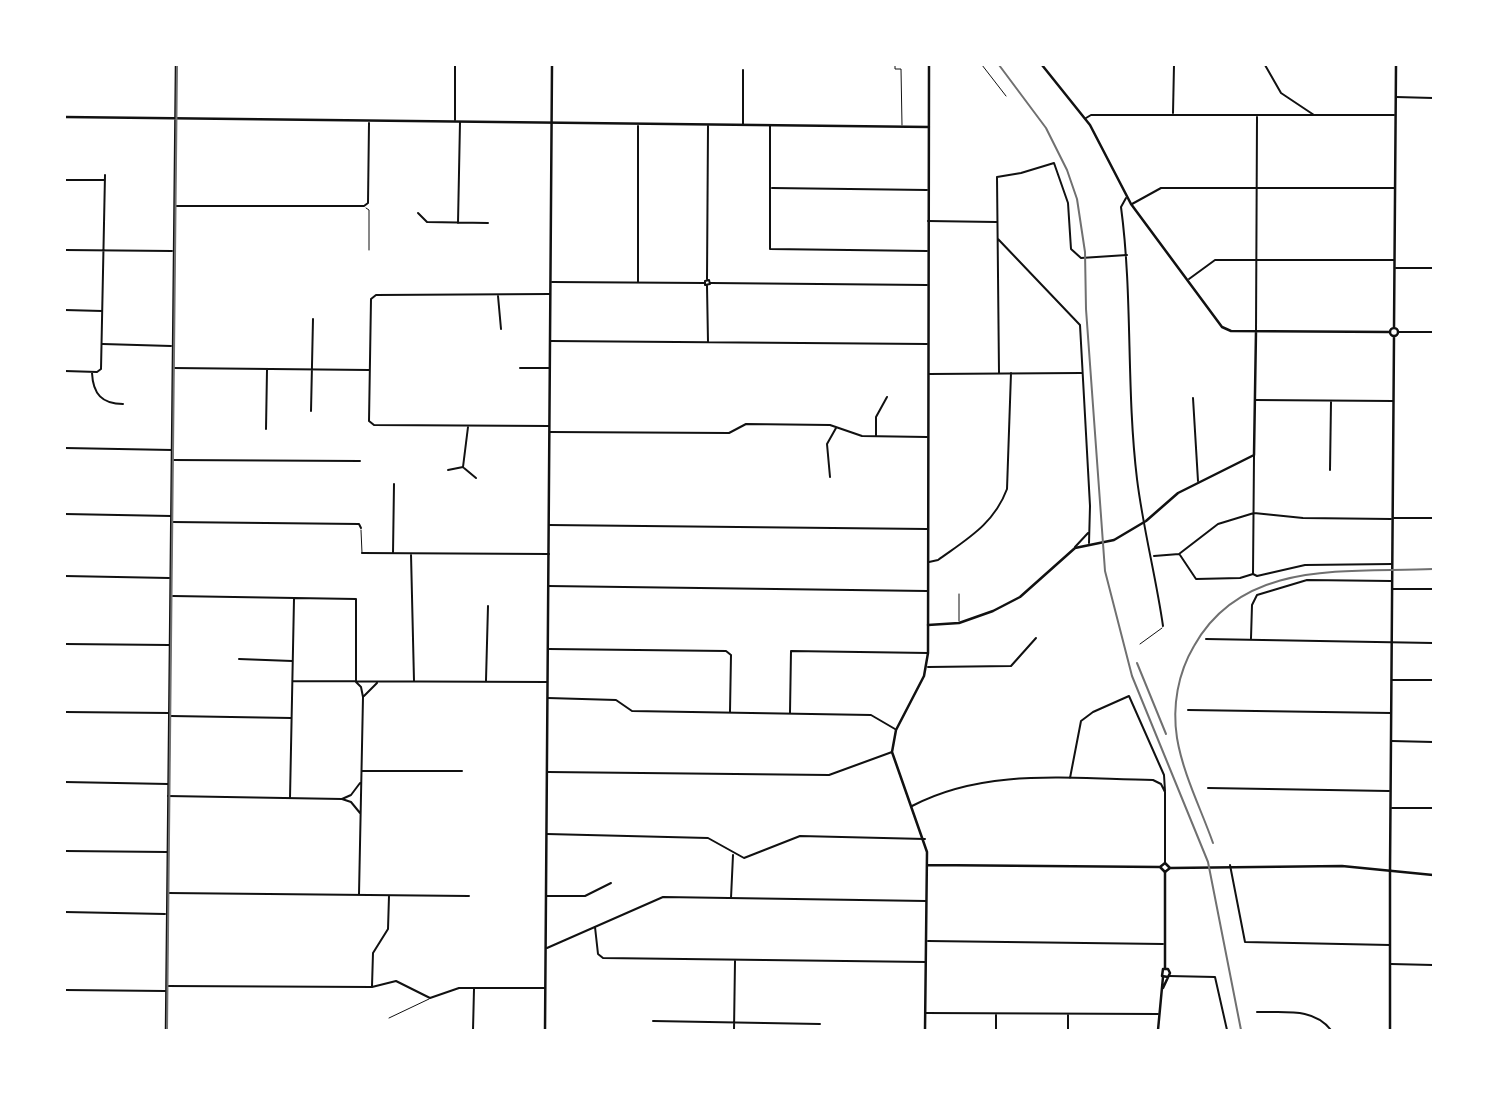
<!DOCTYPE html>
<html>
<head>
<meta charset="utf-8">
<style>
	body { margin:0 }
	#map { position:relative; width:1498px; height:1095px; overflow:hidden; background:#fff; font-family:"Source Serif 4",serif }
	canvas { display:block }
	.frame { position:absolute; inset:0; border:66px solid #fff; pointer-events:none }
</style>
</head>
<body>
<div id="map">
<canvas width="1498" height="1095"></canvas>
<div class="frame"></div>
</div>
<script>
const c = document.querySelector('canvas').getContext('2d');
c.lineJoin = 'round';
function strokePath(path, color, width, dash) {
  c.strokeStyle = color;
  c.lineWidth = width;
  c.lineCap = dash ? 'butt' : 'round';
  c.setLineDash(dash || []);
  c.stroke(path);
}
strokePath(new Path2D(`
	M895,65V69H901L902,125
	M982,65L1006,96
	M366,208L369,210V250
	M361,530L362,553
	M959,594V621
	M1140,644L1162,628
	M389,1018L429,999`), '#111', 1);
strokePath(new Path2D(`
	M1265,65L1281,93L1314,115
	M1396,97L1433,98
	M1173,113L1174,65
	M1086,118L1091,115H1394
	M455,120V65
	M743,124V70
	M770,125V249L927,251
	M65,180H105
	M772,188L927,190
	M1126,198L1121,207C1133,297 1126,388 1137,479C1143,528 1156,577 1163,626
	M1132,204L1161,188H1395
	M175,206H364L368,203L369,123
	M418,213L427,222L488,223
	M928,221L996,222
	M458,223L460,122
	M998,239L1080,325L1090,506L1089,543
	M65,250L172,251
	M1396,268H1433
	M707,279L708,126
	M1189,279L1215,260H1394
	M709,280L710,284L705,285V281Z
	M552,282L704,283
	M638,282V126
	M711,283L927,285
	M707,286L708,342
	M498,296L501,329
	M65,310L102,311
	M1256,331L1257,117
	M1398,332H1433
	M551,341L927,344
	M103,344L171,346
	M173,368L369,370
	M520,368H549
	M65,371L97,372L101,369L105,175
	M92,373C93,394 102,404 123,404
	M999,373L997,177L1021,173L1054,163L1068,203L1071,249L1081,258L1127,255
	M929,374L1081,373
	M1193,398L1198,481
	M1255,400L1393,401
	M311,411L313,319
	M549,426L374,425L369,421L371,299L376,295L550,294
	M266,429L267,370
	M550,432L729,433L746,424L830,425L862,436L927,437
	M876,435V417L887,397
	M65,448L172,450
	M173,460L360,461
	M464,468L476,478
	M448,470L463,467L468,427
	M1330,470L1331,402
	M830,477L827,444L836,428
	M65,514L171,516
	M1394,518H1433
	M172,522L359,524L361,528
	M549,525L927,529
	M1075,547L1088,533
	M362,553L549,554
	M393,553L394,484
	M411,554L414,681
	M1180,555L1196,579L1240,578L1253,574L1257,576L1305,565L1392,564
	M1154,556L1179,554L1218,524L1254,513L1303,518L1391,519
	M929,562L938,560C967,539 994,524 1007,489L1011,373
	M1253,573L1254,456
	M65,576L169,578
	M548,586L927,591
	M1392,589H1433
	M173,596L356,599V682L361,687L363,697L359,894
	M1251,638L1252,605L1257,595L1307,580L1391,581
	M1206,639L1433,643
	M65,644L169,645
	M549,649L726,651L731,655L730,711
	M239,659L292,661
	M928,667L1011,666L1036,638
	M486,680L488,606
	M1392,680H1433
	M293,681L547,682
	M364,696L377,683
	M548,698L616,700L632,711L871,715L895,729
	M1188,710L1391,713
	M65,712L169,713
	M790,712L791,651L928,653
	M171,716L291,718
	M1392,741L1433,742
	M362,771H462
	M548,772L829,775L892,752
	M1070,778L1081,721L1093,712L1129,696L1164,775L1165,791
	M65,782L168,784
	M1208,788L1389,791
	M168,796L342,799
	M290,798L294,599
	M912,806C986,767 1072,779 1153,780L1161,784L1165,792V862
	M1392,808H1433
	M360,813L351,802L342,799L351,795L360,783
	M547,834L708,838L744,858L800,836L925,839
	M65,851L167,852
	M1230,865L1245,942L1390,945
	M168,893L469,896
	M547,896H585L611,883
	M731,898L733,855
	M65,912L165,914
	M595,927L598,954L603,958L926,962
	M928,941L1163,944
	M547,948L663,897L926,901
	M1391,964L1433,965
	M1169,976L1215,977L1227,1030
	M167,986L372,987L396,981L430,998L459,988H545
	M372,986L373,953L388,929L389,896
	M65,990L165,991
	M1257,1012C1284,1013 1313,1007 1331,1030
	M926,1013L1158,1014
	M653,1021L820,1024
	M473,1030L474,989
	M734,1030L735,961
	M996,1030V1014
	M1068,1030V1015`), '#111', 2);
strokePath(new Path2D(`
	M1042,65L1090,125L1131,204L1222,327L1231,331L1390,332
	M1394,328L1396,65
	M1390 332a4 4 0 1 1 8 0a4 4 0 1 1-8 0Z
	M928,625L959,623L993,611L1020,597L1075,548L1114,540L1146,521L1178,493L1254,455L1256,331
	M1390,870L1394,336
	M1165,968V872
	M1163,988L1170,973L1168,969H1163L1162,976L1168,977
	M1158,1030L1163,977`), '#111', 2.5);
strokePath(new Path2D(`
	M545,1030L552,65
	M1390,1030V870`), '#111', 2.5);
strokePath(new Path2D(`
	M65,117L929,127
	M927,865L1160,867L1165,863L1170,868
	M1160,867L1165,872L1170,868L1342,866L1433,875
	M166,1030L176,65
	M925,1030L927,852L892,752L896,730L924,676L928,653L929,65`), '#111', 2.5);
strokePath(new Path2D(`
	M167,1030L177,65`), '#707070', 2);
strokePath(new Path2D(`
	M999,65L1046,128L1067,170L1077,199L1085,252L1086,309L1105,571L1132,676L1208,862L1241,1030
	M1137,663L1166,734
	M1213,843C1201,809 1183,774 1177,738C1172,706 1178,673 1194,646C1243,558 1348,573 1433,569`), '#707070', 2);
</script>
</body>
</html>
